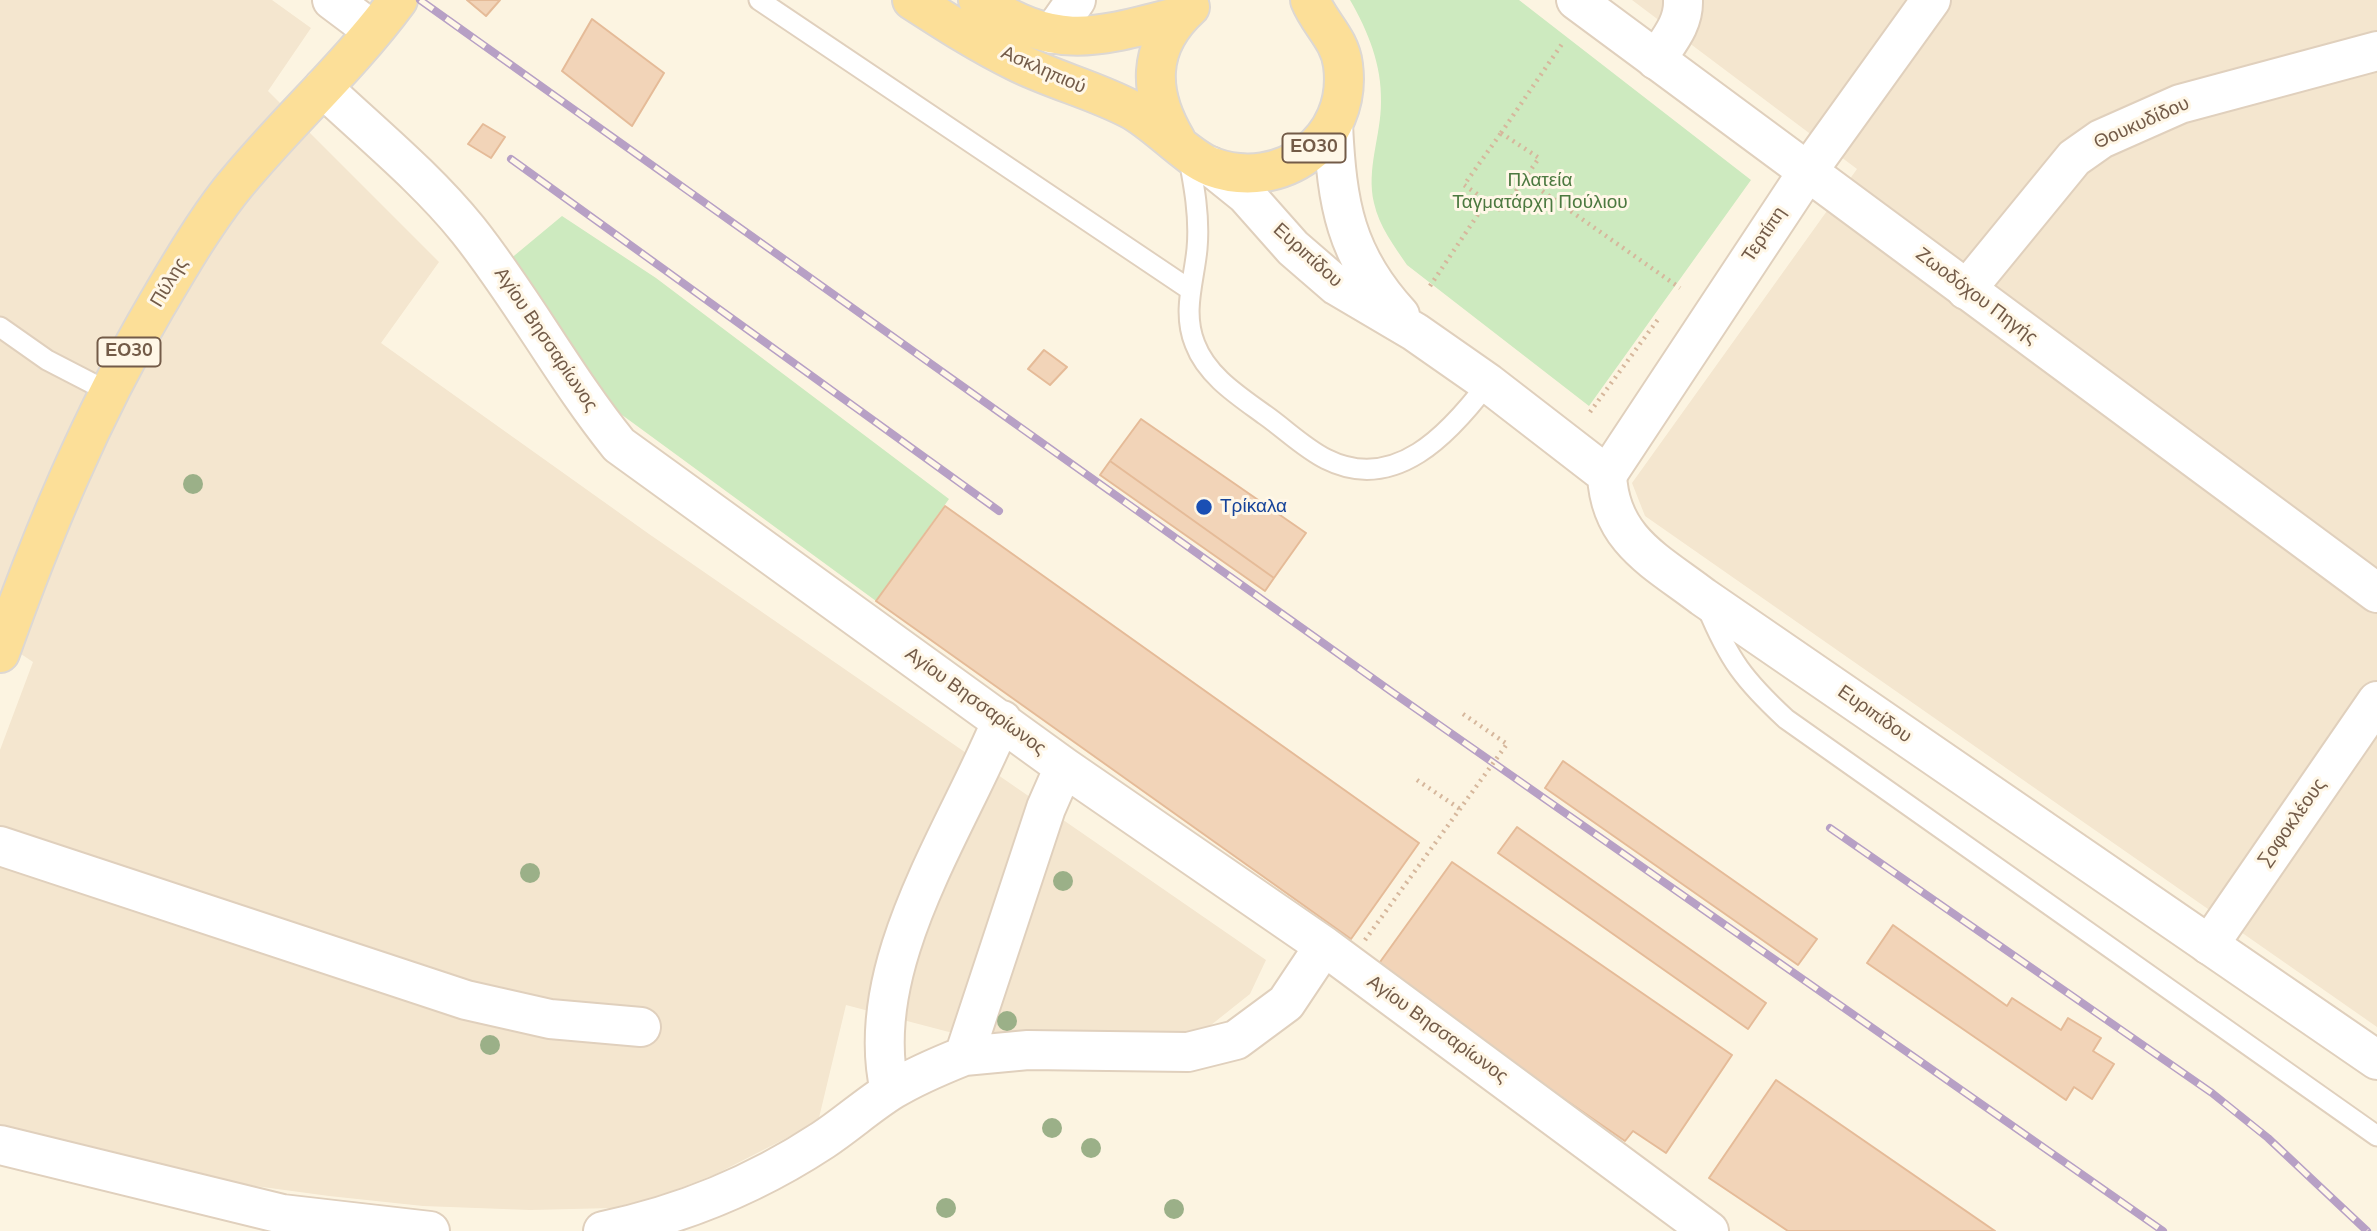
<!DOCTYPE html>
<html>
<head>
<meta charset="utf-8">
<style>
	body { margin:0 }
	canvas { display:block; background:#fcf4e1 }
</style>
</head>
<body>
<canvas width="2377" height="1231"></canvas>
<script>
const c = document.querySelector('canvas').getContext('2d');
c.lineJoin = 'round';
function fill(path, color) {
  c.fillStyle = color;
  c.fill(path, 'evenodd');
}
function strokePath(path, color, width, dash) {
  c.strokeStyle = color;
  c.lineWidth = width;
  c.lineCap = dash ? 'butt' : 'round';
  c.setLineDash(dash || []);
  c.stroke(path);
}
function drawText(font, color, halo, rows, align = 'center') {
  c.font = font + ' "Nunito Sans",sans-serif';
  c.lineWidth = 6;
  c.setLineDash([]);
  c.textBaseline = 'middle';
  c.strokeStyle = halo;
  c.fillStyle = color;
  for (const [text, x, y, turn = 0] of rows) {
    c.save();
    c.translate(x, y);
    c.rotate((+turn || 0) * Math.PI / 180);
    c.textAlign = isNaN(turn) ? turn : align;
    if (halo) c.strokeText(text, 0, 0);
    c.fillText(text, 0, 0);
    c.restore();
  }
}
fill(new Path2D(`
	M0,0H272L311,28L268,91L439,262L381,343L649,534L1266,960L1250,994L1211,1025L1185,1035L1032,1036L949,1032L846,1005L818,1122L716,1174L660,1196L613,1208L530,1210L423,1206L329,1196L255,1186L134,1160L0,1125V750L33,662L0,640Z
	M1632,0H2377V1027L1645,516L1632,483L1857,169Z`), '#f4e6cf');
fill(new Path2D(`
	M1350,0H1519L1751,180L1589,406L1407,265C1394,246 1379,226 1374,203C1366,169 1381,136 1381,102C1382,65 1368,31 1350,0Z
	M562,216L656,278L949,499L876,601L618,412L603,396L509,260Z`), '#cdeabf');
const building = new Path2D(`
	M467,0H500L486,16Z
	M592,19L664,73L632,126L562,71Z
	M483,124L505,137L491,158L468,144Z
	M1044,350L1067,367L1050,385L1028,369Z
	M1141,419L1306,533L1274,578L1110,461Z
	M1110,461L1274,578L1265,591L1100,475Z
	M945,506L1419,843L1351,939L876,601Z
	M1563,761L1817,939L1798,965L1545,788Z
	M1517,827L1766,1003L1748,1029L1498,853Z
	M1452,862L1732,1055L1666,1153L1633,1131L1625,1141L1375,969Z
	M1893,925L2007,1006L2012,998L2061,1030L2068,1018L2101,1038L2093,1051L2114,1064L2092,1099L2074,1087L2066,1100L1867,963Z
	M1776,1080L1995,1231H1788L1709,1178Z`);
fill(building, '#f2d4b8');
strokePath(building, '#e5bb98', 2);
const service = new Path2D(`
	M759,0L1189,289
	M1188,154C1194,185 1200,217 1197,249C1194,281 1182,312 1195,344C1207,376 1239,396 1265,415C1285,429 1304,448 1326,459C1395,494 1450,433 1488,383
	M0,327L47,360L107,391
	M1707,607C1729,660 1744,680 1786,719L2377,1136`);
const minor = new Path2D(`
	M332,0L372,30
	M1052,34L1076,0
	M1656,60C1669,40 1684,24 1683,0
	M323,88C372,134 426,178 468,230C523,299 564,377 619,445L1064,767L1324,946L1709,1231
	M1966,290L2074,158L2101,139L2180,104L2377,51
	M1607,475L1808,171L1931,0
	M0,846L466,1000L550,1019L641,1027
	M2209,945L2377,701
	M964,1056L1028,1050L1188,1052L1236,1040L1286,1003L1324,946
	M890,1091C861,966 956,832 1002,720
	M0,1145L282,1214L430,1231
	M603,1231C681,1215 756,1184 823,1140C847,1124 868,1105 892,1090C915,1076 939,1066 964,1056L1046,808L1064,767`);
const tertiary = new Path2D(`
	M1576,0L2377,593
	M1333,125C1337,204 1345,255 1400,315
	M1210,166L1246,195L1293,248L1337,286L1415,332L1488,383L1607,475C1610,540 1656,561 1703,597L2377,1060`);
const primary = new Path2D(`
	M912,0C946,22 980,44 1017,62C1053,80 1094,90 1130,109C1157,123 1187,158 1212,167C1281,192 1353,141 1343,65C1340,39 1319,23 1310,0
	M978,0C1057,52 1095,38 1180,16
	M1176,140C1148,93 1146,47 1190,7
	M0,653C43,532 91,417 156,306C179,267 202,227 230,191C283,125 348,68 398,0`);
strokePath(service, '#e0d0bd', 23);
strokePath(minor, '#e0d0bd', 42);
strokePath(tertiary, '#e0d0bd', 42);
strokePath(primary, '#ddd8d3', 42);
strokePath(new Path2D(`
	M1501,133L1539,158L1502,211L1464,185Z
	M1501,133L1564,41
	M1525,179L1680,288
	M1430,286L1487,201
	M1590,412L1659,318
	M1463,714L1507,744
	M1417,780L1460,809`), '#d6b79c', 4.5, [2, 5]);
strokePath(service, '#fff', 19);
strokePath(minor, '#fff', 38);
strokePath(tertiary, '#fff', 38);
strokePath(primary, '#fcdf98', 38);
const rail = new Path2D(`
	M420,0L1392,692L2163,1231
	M511,159L999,511
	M1830,828L2212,1093L2268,1138L2367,1231`);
strokePath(rail, '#b7a0c5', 8);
strokePath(rail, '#fff7e7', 5, [16]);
strokePath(new Path2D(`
	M1365,940L1507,744`), '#d6b79c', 4.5, [2, 5]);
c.fillStyle = '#9bb088';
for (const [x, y] of [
	[193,484],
	[530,873],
	[1063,881],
	[1007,1021],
	[490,1045],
	[1052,1128],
	[1091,1148],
	[946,1208],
	[1174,1209]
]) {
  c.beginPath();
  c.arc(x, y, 10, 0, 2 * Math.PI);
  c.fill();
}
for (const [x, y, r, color] of [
	[1204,507,9,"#1a4fb4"]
]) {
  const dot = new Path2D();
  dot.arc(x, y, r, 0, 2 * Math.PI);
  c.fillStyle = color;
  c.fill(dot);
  strokePath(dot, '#fff7e7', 2.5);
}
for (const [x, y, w] of [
	[1314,148,63],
	[129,352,63]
]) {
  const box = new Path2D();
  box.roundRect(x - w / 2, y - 14.5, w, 29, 5);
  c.fillStyle = '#fff7e7';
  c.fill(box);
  strokePath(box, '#735b48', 2);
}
drawText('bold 18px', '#735b48', null, [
	["ΕΟ30",1314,148],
	["ΕΟ30",129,352]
]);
drawText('19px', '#735b48', '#fff7e7', [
	["Ασκληπιού",1043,71,24],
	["Θουκυδίδου",2142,124,-24],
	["Τερτίπη",1765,235,-56],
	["Ευριπίδου",1307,256,42],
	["Πύλης",170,283,-59],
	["Ζωοδόχου Πηγής",1976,297,37],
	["Αγίου Βησσαρίωνος",545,340,56],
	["Αγίου Βησσαρίωνος",975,702,36],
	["Ευριπίδου",1874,715,35],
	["Σοφοκλέους",2293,823,-55],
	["Αγίου Βησσαρίωνος",1437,1030,36]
]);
drawText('19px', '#4c7940', '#fff7e7', [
	["Πλατεία",1540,181],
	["Ταγματάρχη Πούλιου",1540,203]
]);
drawText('19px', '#164399', '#fff7e7', [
	["Τρίκαλα",1220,507]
], 'left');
</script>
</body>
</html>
